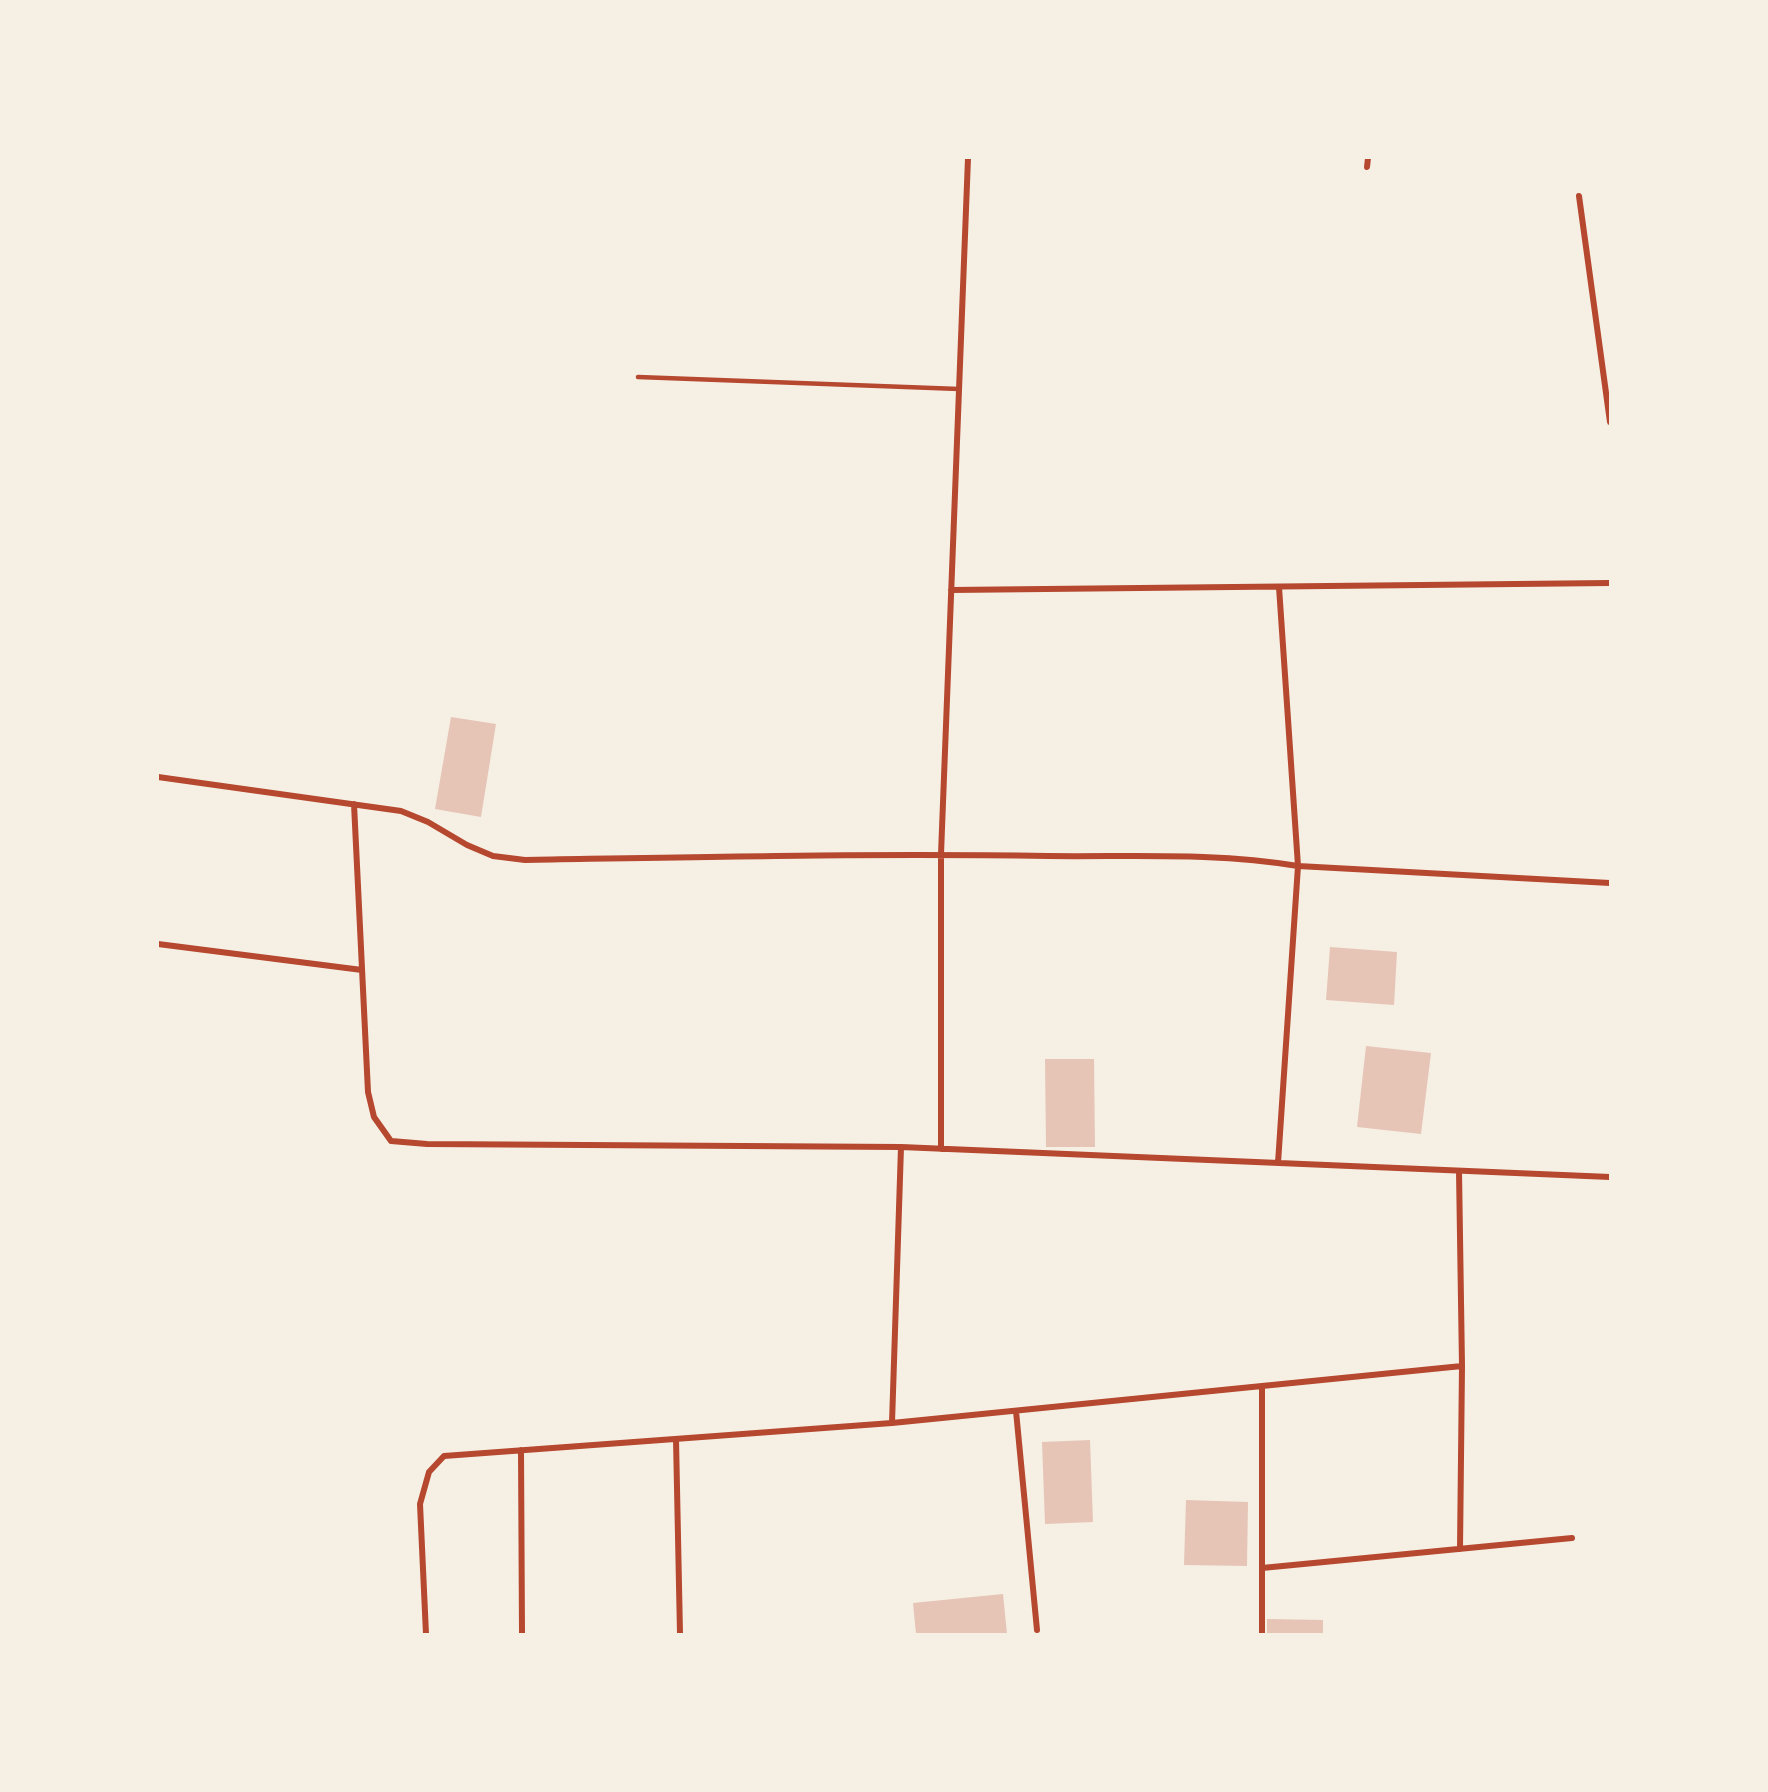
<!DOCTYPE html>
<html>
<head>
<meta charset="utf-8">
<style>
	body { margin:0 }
	#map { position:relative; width:1768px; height:1792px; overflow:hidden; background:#f6efe4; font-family:"Source Sans 3",sans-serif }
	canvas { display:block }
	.frame { position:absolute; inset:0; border:159px solid #f6efe4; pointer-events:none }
</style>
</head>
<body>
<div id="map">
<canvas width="1768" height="1792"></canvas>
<div class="frame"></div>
</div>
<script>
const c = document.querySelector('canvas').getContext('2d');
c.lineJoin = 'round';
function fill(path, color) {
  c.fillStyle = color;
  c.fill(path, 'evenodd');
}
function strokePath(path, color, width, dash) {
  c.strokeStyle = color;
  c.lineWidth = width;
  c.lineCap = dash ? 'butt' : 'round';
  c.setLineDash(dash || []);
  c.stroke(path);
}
fill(new Path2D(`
	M451,717L496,724L481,817L435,809Z
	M1330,947L1397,952L1394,1005L1326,1000Z
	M1366,1046L1431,1053L1421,1134L1357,1127Z
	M1045,1059H1094L1095,1147H1046Z
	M1090,1440L1093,1522L1045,1524L1042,1442Z
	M1186,1500L1248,1502L1247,1566L1184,1565Z
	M1003,1594L1007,1634H916L913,1603Z
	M1267,1619L1323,1620V1634H1267Z`), '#e6c5b7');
strokePath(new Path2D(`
	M638,377L959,389`), '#b5482f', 4.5);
strokePath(new Path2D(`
	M1367,167L1368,158
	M1579,196L1610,422
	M951,590L1610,583
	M158,777L401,811L428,822L467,845L493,856L525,860C699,857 874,853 1048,856C1131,857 1216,852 1298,866L1610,883
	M354,804L368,1092L374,1117L391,1141L427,1144L901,1147L1610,1177
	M158,944L362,970
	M941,1149V854L968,158
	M1278,1163L1298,866L1279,587
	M1459,1171L1462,1366L1460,1549
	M1262,1386V1634
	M1016,1411L1037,1630
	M892,1423L901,1147
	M676,1439L680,1634
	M521,1450L522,1634
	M1262,1568L1572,1538
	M426,1634L420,1504L429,1472L444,1456L892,1423L1462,1366`), '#b5482f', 6);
</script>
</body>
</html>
